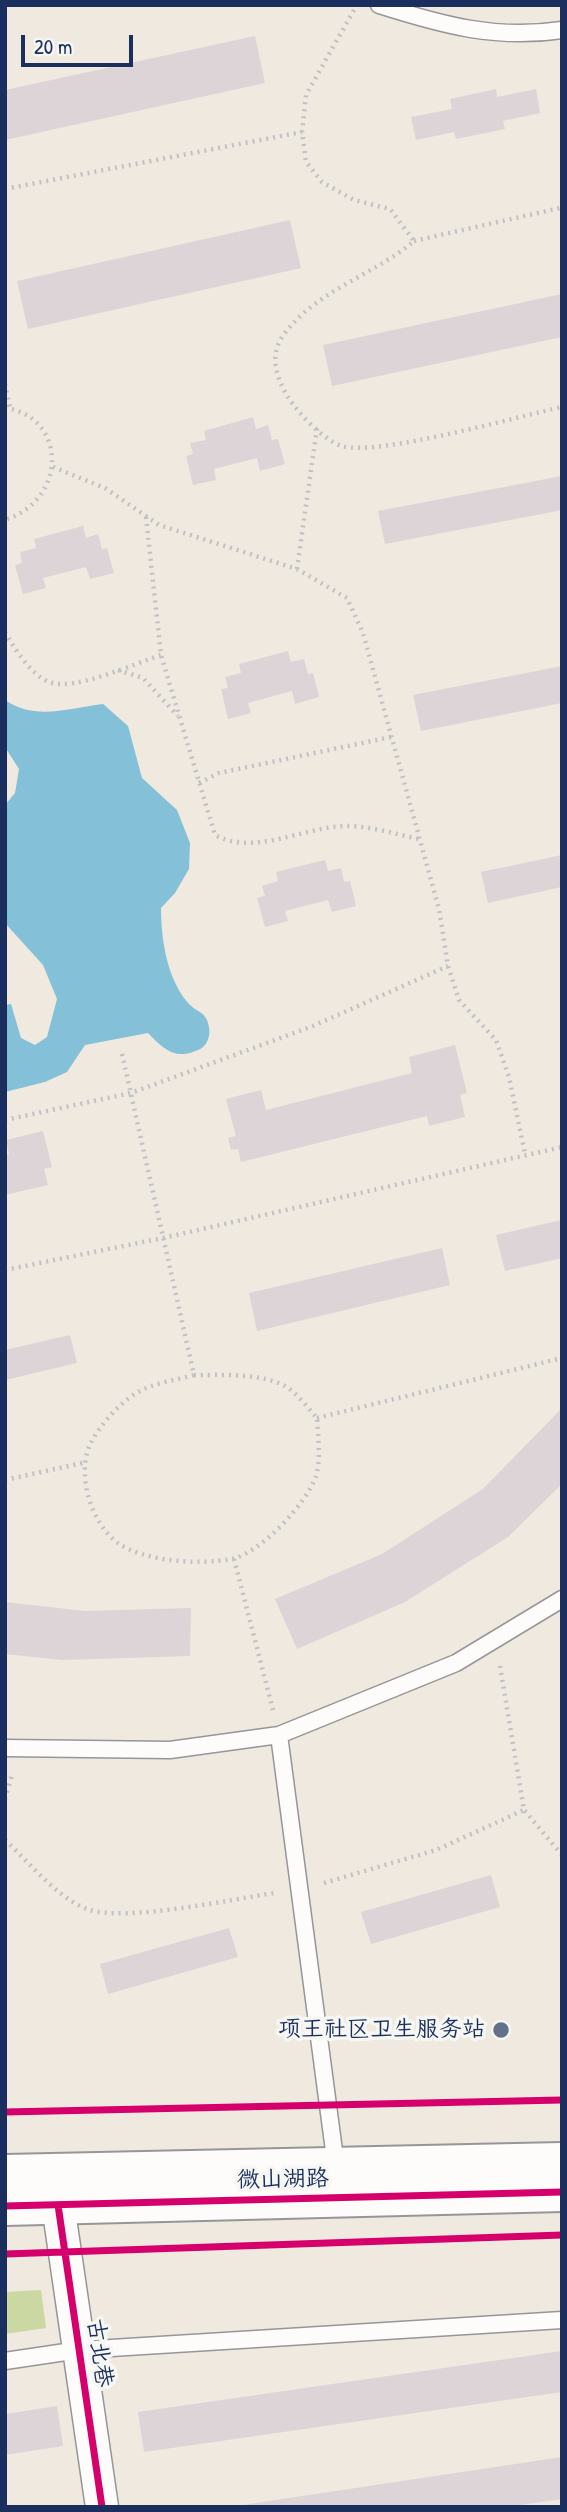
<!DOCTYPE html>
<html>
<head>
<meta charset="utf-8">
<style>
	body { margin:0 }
	#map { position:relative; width:567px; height:2512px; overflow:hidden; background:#efe9df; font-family:"Patrick Hand",sans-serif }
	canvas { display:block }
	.frame { position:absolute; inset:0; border:7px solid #1b2f5e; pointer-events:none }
	.scale { position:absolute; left:21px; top:35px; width:112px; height:32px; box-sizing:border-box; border:4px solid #1b2f5e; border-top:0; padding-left:9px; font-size:21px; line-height:24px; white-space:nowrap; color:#1b2f5e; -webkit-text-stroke:5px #f6f6f2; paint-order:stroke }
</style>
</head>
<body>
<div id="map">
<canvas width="567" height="2512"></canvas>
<div class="frame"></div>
<div class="scale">20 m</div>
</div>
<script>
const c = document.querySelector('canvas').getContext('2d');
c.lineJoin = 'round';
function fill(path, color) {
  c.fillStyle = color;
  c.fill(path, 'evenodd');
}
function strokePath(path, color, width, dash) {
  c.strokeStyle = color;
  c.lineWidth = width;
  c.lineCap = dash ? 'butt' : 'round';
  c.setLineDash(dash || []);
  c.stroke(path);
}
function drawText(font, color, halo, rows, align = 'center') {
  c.font = font + ' "Patrick Hand","LXGW WenKai TC",sans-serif';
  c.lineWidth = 7;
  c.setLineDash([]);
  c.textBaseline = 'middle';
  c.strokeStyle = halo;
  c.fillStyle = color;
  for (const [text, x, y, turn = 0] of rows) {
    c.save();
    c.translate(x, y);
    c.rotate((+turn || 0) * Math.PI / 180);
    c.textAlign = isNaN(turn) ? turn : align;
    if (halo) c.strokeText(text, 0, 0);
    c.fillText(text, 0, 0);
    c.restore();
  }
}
fill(new Path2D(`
	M41,2290L46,2328L5,2334V2292Z`), '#cbd8a2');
fill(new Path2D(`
	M5,700C35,721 69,708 103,704L128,726L142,778L177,810L190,843L189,869L175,893L161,908C161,939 167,981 190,1005C197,1012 205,1012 208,1023C211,1033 209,1042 202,1048C177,1061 166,1052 148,1033L85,1045L67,1072L45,1082L5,1092V1005L11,1004L21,1038L35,1045L47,1037L57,999L43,965L5,923V805L15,793L19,769L5,747Z`), '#84c0d7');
fill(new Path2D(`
	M255,36L265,83L5,140V90Z
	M496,89L497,97L536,89L540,113L503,121L505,129L456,139L454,132L416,140L411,117L452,109L450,99Z
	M290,220L301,268L28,329L17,281Z
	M562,294V337L332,386L323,345Z
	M253,417L256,429L268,425L272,440L278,439L285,464L260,471L257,458L214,469L216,480L193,485L186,456L193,454L190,443L206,440L204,431Z
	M562,476V510L385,544L378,511Z
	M83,526L86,538L98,534L102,549L107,548L114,573L90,579L86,567L43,578L46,588L23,594L15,565L22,563L20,552L36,548L34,539Z
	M288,651L291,662L304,659L308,674L313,673L319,697L295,704L292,691L248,703L251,713L228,719L221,689L228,688L225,677L241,673L239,664Z
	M562,666V703L421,731L413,695Z
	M562,855V887L488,903L481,872Z
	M325,860L328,871L341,868L344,882L350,881L356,906L332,912L328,900L285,911L288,921L265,927L257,898L265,896L262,886L278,881L276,872Z
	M455,1045L467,1093L460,1095L465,1117L429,1126L427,1116L241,1162L238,1149L231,1150L228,1138L236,1136L226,1099L261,1090L266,1110L412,1073L409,1057Z
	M43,1131L52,1167L44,1169L48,1185L5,1195V1156L9,1154L6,1140Z
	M562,1220V1258L505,1271L496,1235Z
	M442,1248L450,1285L257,1331L249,1293Z
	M70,1335L77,1363L5,1380V1350Z
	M562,1408V1484L508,1537L405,1602L297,1649L275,1599L382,1554L483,1489Z
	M5,1602L85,1611L191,1608L190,1656L62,1660L5,1654Z
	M491,1875L500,1907L371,1944L361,1912Z
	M229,1928L238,1957L108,1994L100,1964Z
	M562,2351V2392L144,2452L138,2412Z
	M57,2406L63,2446L5,2455V2414Z
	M562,2457V2499L507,2507H229Z`), '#ddd4d7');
const lane = new Path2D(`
	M379,5C442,25 496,40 562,30
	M279,1735L336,2166
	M5,1748L170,1750L279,1735L456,1663L562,1599
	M5,2361L79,2350L562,2320`);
const street = new Path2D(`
	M58,2205L102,2507`);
const secondary = new Path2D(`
	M5,2174L562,2162
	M5,2206L562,2192`);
strokePath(lane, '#969699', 19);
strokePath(street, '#969699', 35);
strokePath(secondary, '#969699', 42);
strokePath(new Path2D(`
	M354,10L306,95L302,132L306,162L322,182L354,200L390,209L414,241C373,276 315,290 282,337C269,357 277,379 288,397C298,413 323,440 342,446C375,457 520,416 562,407
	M5,189L302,132
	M414,241L560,208
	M5,384L10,408
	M5,408C66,416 69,499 5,520
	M53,467L105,488L159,525L297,569L347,598L363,633L439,909L448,966L459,1000L496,1040L509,1077L525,1154
	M146,517L161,655L215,835C253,856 302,828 343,826C367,825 395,834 419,839
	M297,569L317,428
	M5,632C14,648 31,675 49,682C73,692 136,663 161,655
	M118,670L143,678L178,716
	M199,783L219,773L391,737
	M122,1054L194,1375
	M5,1120L131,1093L313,1026L448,966
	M5,1270L163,1238L562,1147
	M194,1375C221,1375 255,1373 281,1384C295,1390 306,1406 317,1418C318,1436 321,1458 316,1476C307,1503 260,1554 231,1559C200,1565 145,1562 118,1543C92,1524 77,1478 89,1447C97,1428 120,1402 138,1392C154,1383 176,1380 194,1375Z
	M317,1418L562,1358
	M5,1480L87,1462
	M234,1559L273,1710
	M500,1666L524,1810L562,1855
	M5,1799L12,1775
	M5,1840C29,1862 56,1897 87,1909C123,1923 233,1899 274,1893
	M324,1883L436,1850L524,1810`), '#c0c1c4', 4.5, [2, 5]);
strokePath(lane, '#fdfcfa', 16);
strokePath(street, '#fdfcfa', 32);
strokePath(secondary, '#fdfcfa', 38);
strokePath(new Path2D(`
	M5,2112L562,2100
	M58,2205L102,2507
	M5,2206L562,2192
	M5,2254L562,2235`), '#d6006c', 7);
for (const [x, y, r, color] of [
	[501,2030,9,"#65708b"]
]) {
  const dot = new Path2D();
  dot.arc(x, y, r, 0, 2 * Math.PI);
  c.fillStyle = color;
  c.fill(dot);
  strokePath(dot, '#f6f6f2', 2.5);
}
drawText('23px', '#1b2f5e', '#f6f6f2', [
	["项王社区卫生服务站",485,2030]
], 'right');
drawText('23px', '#1b2f5e', '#f6f6f2', [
	["微山湖路",283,2180,-1],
	["古北巷",99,2353,82]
]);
</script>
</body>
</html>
